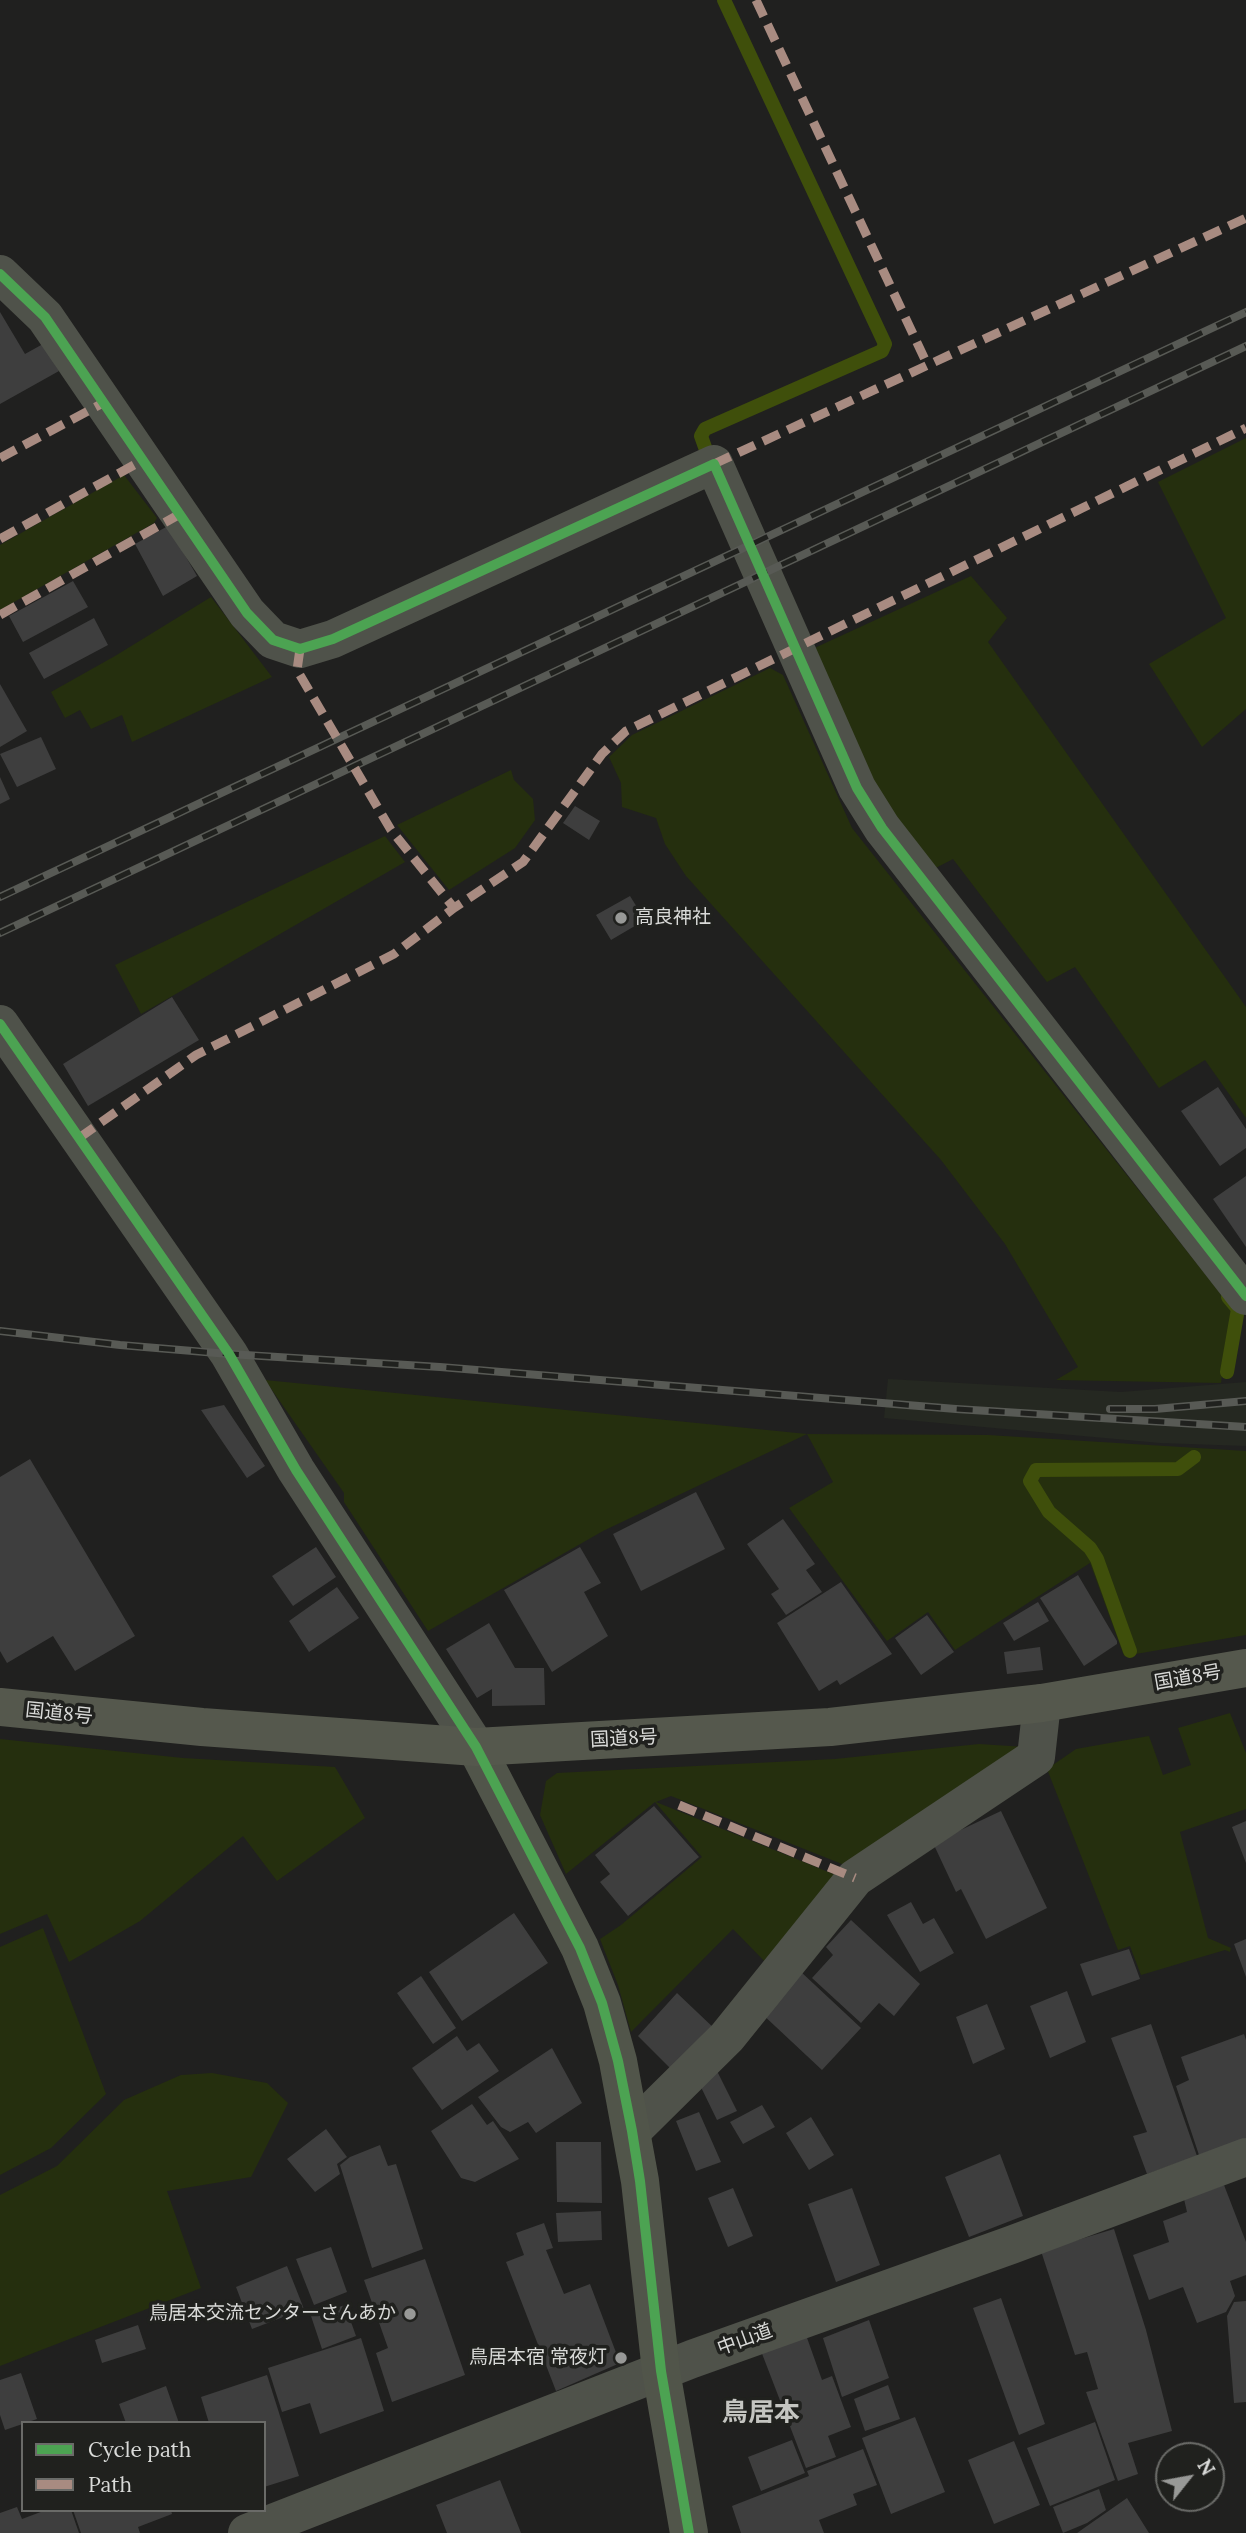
<!DOCTYPE html>
<html>
<head>
<meta charset="utf-8">
<style>
	body { margin:0 }
	#map { position:relative; width:1246px; height:2533px; overflow:hidden; background:#20201f; font-family:Lora,serif }
	canvas { display:block }
	.legend { position:absolute; left:21px; top:2421px; width:245px; height:91px; box-sizing:border-box; background:#20211e; border:2px solid #6a6b68; margin:0; padding:9px 12px; list-style:none; font-size:21px; color:#d9dad8 }
	.legend li { display:flex; align-items:center; gap:14px; height:35px }
	.legend b { width:35px; border:2px solid #6a6b68 }
	.north { position:absolute; left:1155px; top:2442px; width:70px; height:70px; box-sizing:border-box; background:#20211e; border:2px solid #6a6b68; border-radius:50%; rotate:59deg; font-size:19px; font-weight:700; line-height:28px; text-align:center; color:#d9dad8 }
	.north::after { content:''; display:block; margin:auto; width:24px; height:32px; background:#989997; clip-path:polygon(50% 0,100% 100%,50% 72%,0 100%) }
</style>
</head>
<body>
<div id="map">
<canvas width="1246" height="2533"></canvas>
<ul class="legend">
<li><b style="height:9px;background:#4ca352"></b>Cycle path</li>
<li><b style="height:9px;background:#a88b81"></b>Path</li>
</ul>
<div class="north">N</div>
</div>
<script>
const c = document.querySelector('canvas').getContext('2d');
c.lineJoin = 'round';
function fill(path, color) {
  c.fillStyle = color;
  c.fill(path, 'evenodd');
}
function strokePath(path, color, width, dash) {
  c.strokeStyle = color;
  c.lineWidth = width;
  c.lineCap = dash ? 'butt' : 'round';
  c.setLineDash(dash || []);
  c.stroke(path);
}
function drawText(font, color, halo, rows, align = 'center') {
  c.font = font + ' Lora,"Noto Sans JP",serif';
  c.lineWidth = 7;
  c.setLineDash([]);
  c.textBaseline = 'middle';
  c.strokeStyle = halo;
  c.fillStyle = color;
  for (const [text, x, y, turn = 0] of rows) {
    c.save();
    c.translate(x, y);
    c.rotate((+turn || 0) * Math.PI / 180);
    c.textAlign = isNaN(turn) ? turn : align;
    if (halo) c.strokeText(text, 0, 0);
    c.fillText(text, 0, 0);
    c.restore();
  }
}
fill(new Path2D(`
	M888,1379L1121,1392L1246,1382V1446L1160,1443L884,1418Z`), '#252821');
fill(new Path2D(`
	M1246,438V709L1202,747L1149,664L1226,618L1158,482Z
	M124,475L157,518L154,523L0,610V545Z
	M971,576L1007,618L988,642L1246,1007V1118L1205,1060L1159,1088L1075,967L1047,982L953,859L928,872L891,825L808,651Z
	M211,597L272,677L132,742L122,715L91,729L80,710L65,718L51,692L115,656Z
	M770,668L783,675L852,828L1232,1308L1221,1383L1056,1380L1078,1367L1005,1244L941,1160L686,876L665,844L656,818L622,807L621,783L609,757L632,735Z
	M511,770L514,780L533,799L535,820L515,848L449,890L397,825Z
	M385,836L405,862L141,1014L115,965Z
	M265,1380L807,1434L988,1435L1246,1451V1635L1124,1656L1090,1563L955,1650L928,1612L887,1641L789,1508L833,1482L807,1434L603,1531L428,1631L344,1502V1493Z
	M1230,1713L1246,1753V1809L1180,1832L1208,1938L1231,1948L1230,1952L1225,1950L1141,1975L1130,1946L1118,1950L1047,1769L1076,1749L1149,1736L1163,1775L1191,1765L1178,1728Z
	M0,1739L183,1758L335,1767L365,1818L277,1881L243,1836L140,1921L69,1962L47,1914L0,1934Z
	M979,1744L1026,1747L852,1868L671,1796L656,1802L843,1878L773,1970L733,1929L631,2032L618,1985L600,1939L621,1925L702,1857L655,1802L566,1874L540,1815L546,1781L557,1773L835,1759Z
	M43,1928L106,2094L51,2148L0,2175V1947Z
	M212,2073L267,2083L288,2103L251,2177L167,2191L201,2288L0,2366V2195L57,2166L124,2100L181,2075Z`), '#252f0e');
strokePath(new Path2D(`
	M706,450L701,436L705,429L882,351L885,344L724,0
	M1227,1372L1238,1309L1228,1297
	M1130,1651L1097,1559L1090,1548L1049,1512L1030,1481L1036,1470L1178,1469L1194,1457`), '#3f4f0b', 14);
fill(new Path2D(`
	M0,312L25,354L43,344L59,371L0,404Z
	M168,526L197,576L163,596L135,544Z
	M73,581L88,607L23,642L9,616Z
	M94,618L108,645L44,679L29,653Z
	M0,684L27,731L0,747Z
	M41,737L56,769L17,787L0,754Z
	M0,777L10,799L0,804Z
	M575,806L600,821L589,840L563,823Z
	M630,896L645,920L611,940L596,915Z
	M172,997L199,1040L88,1106L63,1064Z
	M1218,1087L1246,1129V1148L1220,1166L1181,1111Z
	M1246,1176V1247L1213,1199Z
	M224,1405L265,1466L247,1478L201,1410Z
	M30,1459L135,1636L75,1671L53,1636L7,1663L0,1651V1477Z
	M696,1492L725,1549L641,1591L613,1534Z
	M783,1519L815,1564L806,1570L822,1592L786,1615L771,1594L779,1589L747,1544Z
	M316,1547L336,1577L293,1606L272,1576Z
	M580,1547L601,1583L584,1592L608,1636L552,1672L504,1590Z
	M1078,1575L1117,1641V1644L1084,1666L1040,1598Z
	M841,1582L892,1654L840,1685L837,1680L819,1691L777,1623Z
	M337,1587L359,1618L309,1652L289,1621Z
	M1038,1602L1049,1621L1014,1641L1003,1623Z
	M927,1615L954,1652L921,1675L895,1638Z
	M489,1623L515,1668H544L545,1705L492,1706V1689L477,1698L446,1649Z
	M1040,1647L1043,1670L1007,1674L1004,1652Z
	M654,1806L699,1857L628,1916L600,1882L610,1874L595,1855Z
	M1001,1811L1047,1908L986,1939L961,1889L956,1892L933,1843Z
	M1246,1821V1863L1232,1827Z
	M911,1902L923,1924L934,1918L954,1953L920,1972L887,1915Z
	M514,1913L548,1963L462,2021L429,1972Z
	M851,1920L920,1984L894,2016L879,2003L861,2023L812,1978L833,1955L826,1947Z
	M1246,1939V1977L1234,1944Z
	M1129,1949L1140,1979L1092,1996L1080,1964Z
	M800,1971L861,2028L822,2070L760,2012Z
	M421,1976L456,2028L433,2044L397,1993Z
	M1067,1991L1086,2042L1050,2058L1030,2006Z
	M677,1993L717,2031L675,2073L638,2036Z
	M987,2004L1005,2049L973,2064L956,2017Z
	M1151,2024L1197,2156L1147,2174L1133,2136L1147,2132L1111,2038Z
	M1244,2034L1246,2040V2138L1199,2155L1176,2086L1189,2080L1181,2057Z
	M457,2036L467,2051L479,2043L499,2071L442,2110L412,2068Z
	M552,2048L582,2103L536,2133L528,2122L510,2132L501,2127L478,2097Z
	M717,2071L737,2111L717,2120L698,2081Z
	M472,2104L487,2125L493,2121L519,2159L475,2182L461,2178L431,2131Z
	M762,2105L775,2127L743,2144L730,2122Z
	M699,2112L721,2162L696,2171L676,2121Z
	M811,2117L834,2155L809,2170L786,2133Z
	M326,2129L347,2157L337,2164L340,2174L315,2192L287,2159Z
	M556,2142H601L602,2203L557,2202Z
	M380,2145L388,2166L396,2164L423,2249L372,2268L340,2165L350,2157Z
	M1000,2154L1023,2216L969,2237L945,2177Z
	M1224,2185L1246,2242V2275L1230,2281L1235,2296L1226,2312L1197,2323L1183,2287L1149,2300L1133,2255L1169,2242L1163,2221L1187,2212L1184,2199Z
	M733,2188L753,2236L728,2247L708,2198Z
	M852,2188L880,2265L836,2282L808,2204Z
	M601,2211L602,2240L558,2242L556,2213Z
	M544,2223L553,2248L546,2250L564,2294L590,2284L620,2363L556,2391L506,2262L524,2255L516,2233Z
	M1114,2229L1146,2330L1172,2431L1128,2443L1138,2474L1118,2481L1086,2392L1098,2389L1087,2352L1075,2355L1041,2251Z
	M331,2247L347,2292L314,2305L296,2259Z
	M425,2259L465,2375L392,2402L376,2353L388,2348L364,2280Z
	M287,2266L304,2309L252,2329L236,2287Z
	M1001,2298L1045,2424L1019,2435L973,2308Z
	M1246,2301V2402L1234,2403L1227,2316L1234,2302Z
	M345,2305L356,2336L322,2349L311,2316Z
	M869,2320L889,2378L842,2397L823,2338Z
	M138,2325L146,2349L102,2363L95,2340Z
	M806,2335L822,2380L832,2376L851,2427L828,2436L836,2457L806,2468L761,2351Z
	M361,2338L384,2411L320,2434L310,2403L282,2412L268,2368Z
	M21,2373L37,2419L5,2430L0,2415V2380Z
	M267,2375L299,2476L264,2487V2423H209L201,2397Z
	M888,2385L900,2419L865,2431L854,2399Z
	M166,2386L179,2423H126L119,2404Z
	M915,2417L945,2492L891,2514L862,2438Z
	M1095,2422L1115,2480L1050,2506L1027,2448Z
	M792,2440L805,2473L761,2491L748,2457Z
	M1014,2441L1040,2505L994,2524L968,2460Z
	M863,2449L877,2485L853,2494L857,2505L819,2520L824,2533H741L732,2506L809,2476L807,2471Z
	M500,2480L521,2533H447L436,2505Z
	M1099,2489L1106,2510L1087,2523L1063,2533L1053,2507Z
	M1127,2498L1149,2533H1077Z
	M17,2507L22,2519L46,2510H71L79,2533H0V2513Z
	M73,2510H171L172,2514L138,2527L140,2533H81Z`), '#3e3e3e');
strokePath(new Path2D(`
	M0,274L45,317L247,613L273,640L300,649L333,639L714,464L857,788L882,828L1246,1296
	M0,1024L229,1354L296,1470L476,1747
	M632,2131L727,2037L855,1878L1036,1757L1042,1703
	M247,2533L692,2359L1011,2245L1246,2157`), '#4f524a', 38);
strokePath(new Path2D(`
	M476,1747L580,1948L602,2003L618,2061L640,2181L661,2371L689,2533`), '#51554a', 38);
strokePath(new Path2D(`
	M0,1707L202,1727L476,1747L830,1727L1042,1703L1246,1668`), '#55584d', 38);
const rail = new Path2D(`
	M0,897L1246,312
	M0,933L1246,346
	M0,1331L120,1345L229,1354L440,1367L956,1409L1246,1427
	M1110,1409H1155L1246,1401`);
strokePath(rail, '#585a55', 8);
strokePath(rail, '#20211e', 5, [16]);
strokePath(new Path2D(`
	M756,0L928,366
	M0,458L103,403
	M714,464L1246,218
	M0,539L143,460
	M0,615L180,514
	M300,649L297,670L391,830L454,908
	M79,1138L196,1055L394,954L454,908L523,862L602,754L626,731L1246,428
	M679,1805L855,1878`), '#a88b81', 9, [18, 9]);
strokePath(new Path2D(`
	M0,274L45,317L247,613L273,640L300,649L333,639L714,464L857,788L882,828L1246,1296
	M0,1024L229,1354L296,1470L476,1747L580,1948L602,2003L618,2061L632,2131L640,2181L661,2371L689,2533`), '#4ca352', 10);
for (const [x, y, r, color] of [
	[621,918,7,"#989997"],
	[410,2314,7,"#989997"],
	[621,2358,7,"#989997"]
]) {
  const dot = new Path2D();
  dot.arc(x, y, r, 0, 2 * Math.PI);
  c.fillStyle = color;
  c.fill(dot);
  strokePath(dot, '#20211e', 2.5);
}
drawText('19px', '#d9dad8', '#20211e', [
	["高良神社",635,918,"left"],
	["鳥居本交流センターさんあか",396,2314],
	["鳥居本宿 常夜灯",607,2358]
], 'right');
drawText('19px', '#d9dad8', '#20211e', [
	["国道8号",1188,1678,-10],
	["国道8号",59,1714,6],
	["国道8号",624,1739,-3],
	["中山道",745,2340,-20]
]);
drawText('bold 26px', '#c4c5c1', '#20211e', [
	["鳥居本",761,2414]
]);
</script>
</body>
</html>
